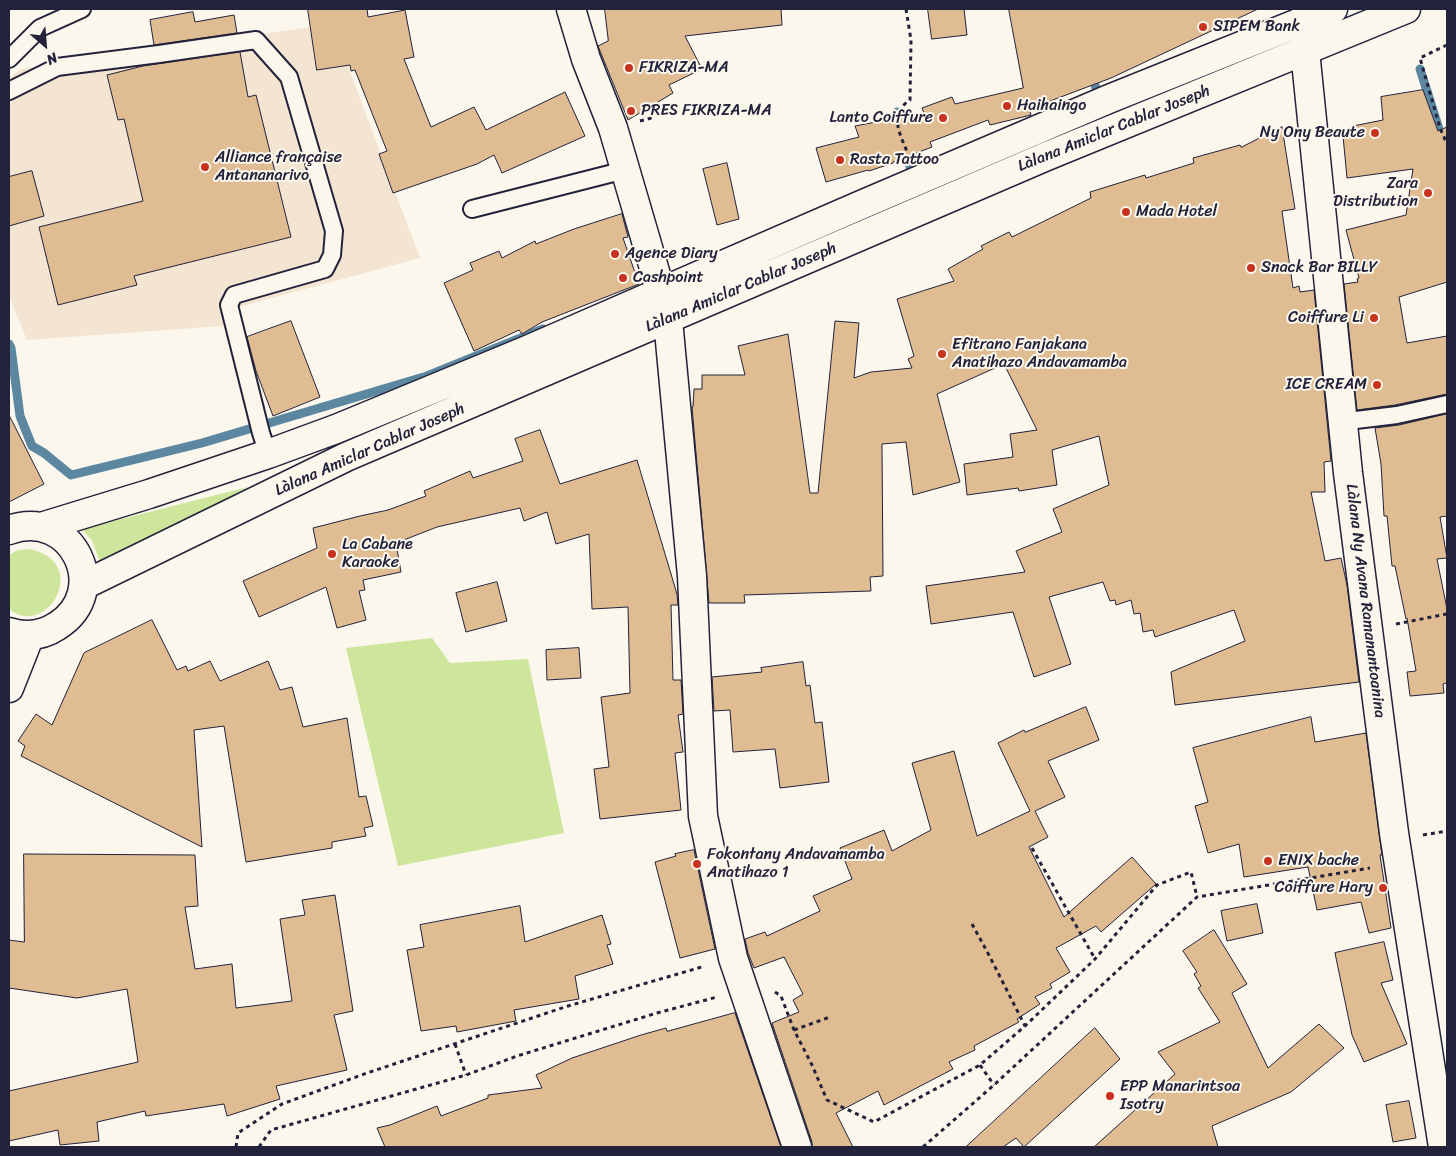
<!DOCTYPE html>
<html>
<head>
<meta charset="utf-8">
<style>
	body { margin:0 }
	#map { position:relative; width:1456px; height:1156px; overflow:hidden; background:#fbf7ec; font-family:Sriracha,sans-serif }
	canvas { display:block }
	.frame { position:absolute; inset:0; border:10px solid #22223b; pointer-events:none }
	.north { position:absolute; left:20px; top:20px; width:50px; height:50px; -webkit-text-stroke:4px #fbf7ec; paint-order:stroke; rotate:153deg; font-size:14px; font-weight:700; line-height:20px; text-align:center; color:#22223b }
	.north::after { content:''; display:block; margin:auto; width:18px; height:22px; background:#22223b; clip-path:polygon(50% 0,100% 100%,50% 72%,0 100%) }
</style>
</head>
<body>
<div id="map">
<canvas width="1456" height="1156"></canvas>
<div class="frame"></div>
<div class="north">N</div>
</div>
<script>
const c = document.querySelector('canvas').getContext('2d');
c.lineJoin = 'round';
function fill(path, color) {
  c.fillStyle = color;
  c.fill(path, 'evenodd');
}
function strokePath(path, color, width, dash) {
  c.strokeStyle = color;
  c.lineWidth = width;
  c.lineCap = dash ? 'butt' : 'round';
  c.setLineDash(dash || []);
  c.stroke(path);
}
function drawText(font, color, halo, rows, align = 'center') {
  c.font = font + ' Sriracha,sans-serif';
  c.lineWidth = 4;
  c.setLineDash([]);
  c.textBaseline = 'middle';
  c.strokeStyle = halo;
  c.fillStyle = color;
  for (const [text, x, y, turn = 0] of rows) {
    c.save();
    c.translate(x, y);
    c.rotate((+turn || 0) * Math.PI / 180);
    c.textAlign = isNaN(turn) ? turn : align;
    if (halo) c.strokeText(text, 0, 0);
    c.fillText(text, 0, 0);
    c.restore();
  }
}
fill(new Path2D(`
	M332,24L420,258L231,309L236,325L27,340L9,296V78L21,69Z`), '#f3e5d1');
fill(new Path2D(`
	M248,487L102,567L92,541L82,529Z
	M29,549C92,561 48,640 9,609V555L18,550Z
	M432,638L450,663L528,659L564,833L398,866L346,648Z`), '#cde69b');
strokePath(new Path2D(`
	M1420,69L1439,129L1447,149
	M1090,73L1101,100
	M897,112L895,123L898,129
	M904,146L907,154L913,179
	M9,344L11,348L20,416L32,446L44,453L71,475L202,443L427,376L543,329
	M755,1062L759,1079L772,1116`), '#5c87a0', 9);
const building = new Path2D(`
	M308,9H367L368,17L405,10L414,57L404,59L431,127L474,107L486,130L565,92L585,136L502,173L494,155L477,164L393,193L379,154L387,151L355,70L351,71L350,65L317,70Z
	M605,9H781L782,25L685,36L702,69L669,85L673,93L628,120L598,46L608,41Z
	M928,9H964L967,35L932,39Z
	M1009,9H1258L1111,78L1029,109L1031,115L990,125L988,120L930,142L932,147L893,162V163L869,171L868,170L826,182L816,148L859,137L855,126L924,113L922,108L952,97L955,104L1023,88Z
	M193,12L195,22L234,15L237,33L154,45L150,20Z
	M240,52L248,97L256,95L291,237L134,276L137,285L58,305L39,227L143,201L124,119L118,120L107,75L143,66Z
	M1423,90L1438,131L1447,127V282L1399,297L1407,343L1447,336V394L1395,405L1357,410L1344,284L1358,282L1357,279L1359,278L1346,230L1406,215L1413,169L1347,178L1343,136L1346,130L1353,126L1383,120L1381,97Z
	M1282,127L1295,209L1282,211L1293,288L1299,286L1300,292L1314,290L1331,461L1324,462L1325,492H1311L1325,561L1341,558L1347,585L1359,682L1175,705L1171,672L1245,641L1234,610L1155,637L1153,630L1143,632L1140,613L1134,614L1131,600L1116,605L1115,600L1110,601L1103,582L1049,597L1071,664L1034,677L1013,612L931,624L926,586L1025,572L1016,551L1062,532L1053,509L1109,485L1099,436L1052,450L1057,485L1019,491L1018,488L967,495L964,464L1013,457L1010,434L1037,430L1004,364L937,394L960,482L913,495L906,442L882,444L883,576L870,577L871,591L744,595L745,603H709L692,407H693L694,389H702V375H745L738,346L788,334L810,493H818L835,321L859,323L854,378L871,372L912,368L908,359L914,356L897,299L954,281L948,269L983,249L981,246L1009,232L1012,237L1091,198L1090,192L1145,175L1146,178L1194,163L1193,158L1240,145L1241,147Z
	M727,163L739,219L717,225L703,169Z
	M32,171L44,216L9,226V177Z
	M622,214L628,237L623,238L639,284L542,322L522,334L519,330L474,351L444,283L473,270L470,263L499,251L502,258L535,241L536,244L574,229Z
	M291,321L320,397L273,416L256,371L247,337Z
	M1447,414V516L1440,517L1447,558L1437,559L1447,609V683L1443,684L1444,693L1410,696L1407,672L1416,671L1407,618L1406,619L1395,566H1392L1387,516H1384L1381,464L1375,428L1399,425Z
	M9,415L44,484L9,502Z
	M540,430L560,484L637,460L677,594L678,605H671L673,680H681L683,714L678,715L683,752L675,753L681,810L600,819L594,769L609,767L601,697L630,693L628,607L592,609L589,534L556,544L547,512L524,521L520,508L437,527L396,543L401,572L363,580L365,590L359,591L366,620L337,628L326,587L259,617L243,581L317,548L313,528L360,516L388,510L426,496L424,491L470,471L473,478L523,461L515,439Z
	M497,582L507,621L466,632L456,593Z
	M152,620L177,670L186,666L188,671L210,661L220,681L268,661L280,690L292,687L303,727L347,718L359,797L366,796L373,826L364,828L366,836L332,842V848L246,862L224,726L194,730L202,847L21,756L25,746L18,741L36,714L52,725L84,653Z
	M579,648L581,678L547,680L546,650Z
	M803,662L806,686L810,685L815,723L822,722L829,782L780,788L775,749L733,752L730,710L714,711L712,677L762,672L761,668Z
	M1086,707L1099,740L1048,761L1065,797L1035,811L1048,837L1029,847L1064,917L1132,857L1156,884L1101,932L1096,926L1056,948L1070,972L1050,984L1052,988L1035,997L1040,1004L1017,1019L1019,1022L974,1046L975,1050L949,1062L953,1069L884,1105L878,1091L836,1113L853,1147H812V1142L772,1023L799,1012L793,1000L803,994L784,957L754,968L748,953L745,939L765,932L767,936L820,911L813,896L852,879L840,848L884,830L892,851L931,830L912,763L954,751L977,836L1030,811L998,743L1024,730L1025,732Z
	M1311,717L1315,742L1366,733L1382,855H1380L1391,928L1369,933L1361,902L1317,910L1308,867L1244,877L1239,844L1208,853L1195,806L1208,802L1193,748Z
	M694,850L715,949L680,958L655,862L676,856L675,854Z
	M24,854L195,855L198,906L185,907L195,969L232,964L236,1008L292,1001L280,919L305,915L302,900L335,895L353,1011L334,1015L347,1070L276,1086L280,1099L227,1116L224,1104L146,1116L145,1111L97,1122L99,1141L60,1145L58,1130L9,1141V1091L138,1062L127,989L77,998L9,988V940L24,942Z
	M1257,904L1263,933L1227,941L1221,911Z
	M520,906L525,942L602,915L611,944L607,945L613,964L575,976L579,999L514,1010L516,1021L457,1032L456,1026L421,1031L407,950L424,947L420,925Z
	M1214,930L1247,984L1232,993L1268,1068L1319,1024L1344,1048L1291,1092L1212,1126L1218,1147H1094L1175,1074L1158,1052L1220,1022L1198,988L1201,986L1194,974L1197,972L1183,951Z
	M1384,942L1393,980L1381,983L1407,1044L1364,1062L1352,1035L1335,953Z
	M735,1013L781,1147H385L377,1128L390,1125L437,1106L441,1116L488,1098V1095L542,1088L536,1075L572,1058L641,1035L666,1028L667,1031Z
	M1095,1028L1120,1059L1024,1147L1016,1138L1003,1147H966Z
	M1409,1101L1416,1138L1393,1142L1386,1105Z`);
fill(building, '#e0bc92');
strokePath(building, '#22223b', 1);
const service = new Path2D(`
	M9,59L40,28L82,9
	M9,91L57,67L159,54L256,40L289,77L334,231L332,255L325,269L234,295L229,305L261,433L268,454
	M472,209L625,170
	M1356,420L1397,415L1447,404`);
const minor = new Path2D(`
	M571,9L586,59L613,128L661,292
	M1305,51L1348,473L1394,833L1443,1147
	M668,320L692,576L703,816L733,958L797,1147`);
const secondary = new Path2D(`
	M41,527L149,494L268,454L336,429L525,351L861,205L1109,99L1333,9
	M9,530C72,507 113,591 57,626C42,636 25,637 9,632
	M84,585L346,457L1047,156L1406,9
	M9,688L30,635`);
strokePath(service, '#22223b', 20);
strokePath(minor, '#22223b', 31);
strokePath(secondary, '#22223b', 31);
strokePath(new Path2D(`
	M906,9L911,40L910,100C888,114 900,134 908,154
	M1447,45L1420,58L1440,128L1447,144
	M640,121L655,117
	M1396,624L1447,614
	M1423,835L1447,831
	M1032,848L1095,959
	M972,924L990,957L1025,1026
	M775,992L781,996L794,1030L812,1065L827,1100L874,1122L980,1065L1025,1026L1095,959L1157,885L1191,872L1197,897
	M794,1030L830,1017
	M455,1044L466,1075
	M980,1065L994,1085
	M236,1147L238,1133L282,1104L367,1073L568,1006L705,966
	M259,1147L271,1130L466,1075L517,1056L657,1013L717,997
	M923,1147L994,1085L1197,897L1370,868`), '#22223b', 3, [4, 4]);
strokePath(service, '#fbf7ec', 16);
strokePath(minor, '#fbf7ec', 28);
strokePath(secondary, '#fbf7ec', 28);
for (const [x, y, r, color] of [
	[1203,27,5,"#c8321e"],
	[629,68,5,"#c8321e"],
	[1007,106,5,"#c8321e"],
	[631,111,5,"#c8321e"],
	[943,118,5,"#c8321e"],
	[1375,133,5,"#c8321e"],
	[840,160,5,"#c8321e"],
	[205,167,5,"#c8321e"],
	[1428,193,5,"#c8321e"],
	[1126,212,5,"#c8321e"],
	[615,254,5,"#c8321e"],
	[1251,268,5,"#c8321e"],
	[623,278,5,"#c8321e"],
	[1374,318,5,"#c8321e"],
	[942,354,5,"#c8321e"],
	[1377,385,5,"#c8321e"],
	[332,554,5,"#c8321e"],
	[1268,861,5,"#c8321e"],
	[697,864,5,"#c8321e"],
	[1383,888,5,"#c8321e"],
	[1110,1096,5,"#c8321e"]
]) {
  const dot = new Path2D();
  dot.arc(x, y, r, 0, 2 * Math.PI);
  c.fillStyle = color;
  c.fill(dot);
  strokePath(dot, '#fbf7ec', 2);
}
drawText('16px', '#22223b', '#fbf7ec', [
	["SIPEM Bank",1213,27],
	["FIKRIZA-MA",639,68],
	["Haihaingo",1017,106],
	["PRES FIKRIZA-MA",641,111],
	["Lanto Coiffure",933,118,"right"],
	["Ny Ony Beaute",1365,133,"right"],
	["Alliance française",215,158],
	["Antananarivo",215,176],
	["Rasta Tattoo",850,160],
	["Zara",1418,184,"right"],
	["Distribution",1418,202,"right"],
	["Mada Hotel",1136,212],
	["Agence Diary",625,254],
	["Snack Bar BILLY",1261,268],
	["Cashpoint",633,278],
	["Coiffure Li",1364,318,"right"],
	["Efitrano Fanjakana",952,345],
	["Anatihazo Andavamamba",952,363],
	["ICE CREAM",1367,385,"right"],
	["La Cabane",342,545],
	["Karaoke",342,563],
	["Fokontany Andavamamba",707,855],
	["Anatihazo 1",707,873],
	["ENIX bache",1278,861],
	["Coiffure Hary",1373,888,"right"],
	["EPP Manarintsoa",1120,1087],
	["Isotry",1120,1105]
], 'left');
drawText('16px', '#22223b', '#fbf7ec', [
	["Làlana Amiclar Cablar Joseph",1114,129,-22],
	["Làlana Amiclar Cablar Joseph",741,288,-23],
	["Làlana Amiclar Cablar Joseph",370,450,-24],
	["Làlana Ny Avana Ramanantoanina",1365,601,83]
]);
</script>
</body>
</html>
